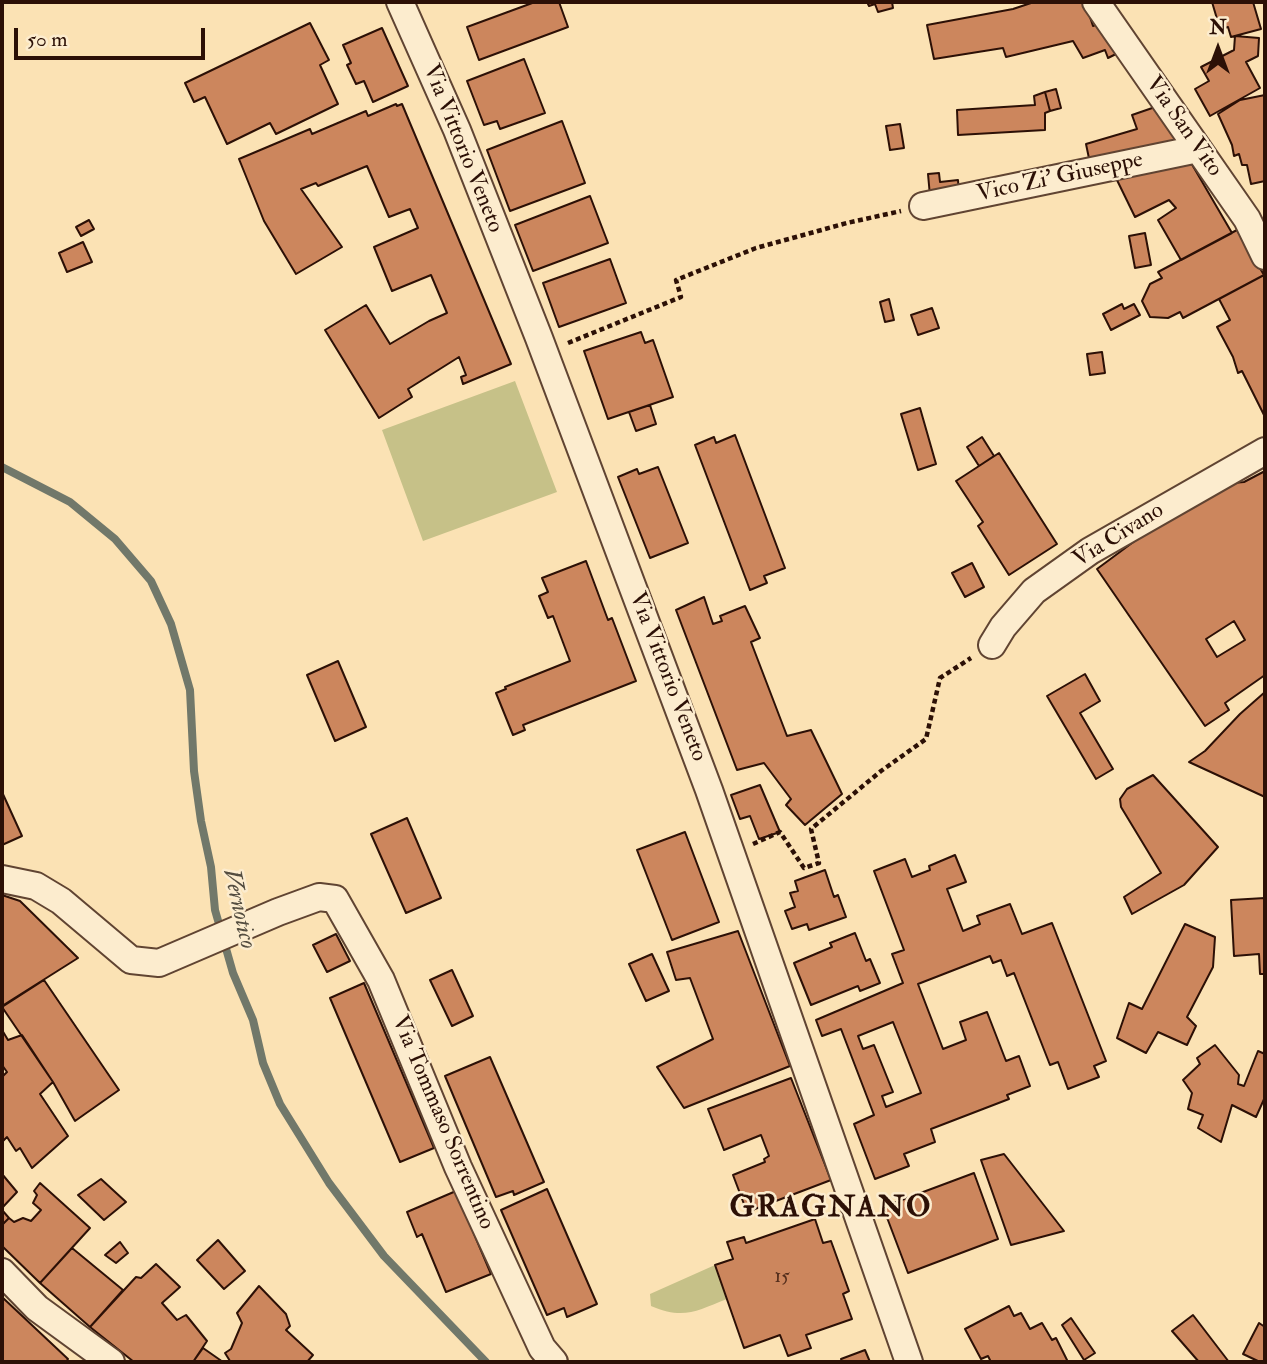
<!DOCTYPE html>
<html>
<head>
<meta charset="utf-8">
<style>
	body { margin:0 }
	#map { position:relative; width:1267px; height:1364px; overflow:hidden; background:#fbe2b4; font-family:"IM FELL Double Pica",serif }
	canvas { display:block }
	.frame { position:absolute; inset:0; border:4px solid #2c1006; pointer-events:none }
	.north { position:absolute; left:1183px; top:14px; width:70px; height:70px; -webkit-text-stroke:5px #fcecce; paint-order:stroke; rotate:0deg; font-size:19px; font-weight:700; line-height:28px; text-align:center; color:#2c1006 }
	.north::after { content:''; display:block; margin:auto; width:24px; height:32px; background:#2c1006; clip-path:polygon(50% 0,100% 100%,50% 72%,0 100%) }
	.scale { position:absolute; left:14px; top:28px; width:191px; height:32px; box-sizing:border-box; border:4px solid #2c1006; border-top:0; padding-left:9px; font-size:21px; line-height:24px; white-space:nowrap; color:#2c1006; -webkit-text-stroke:5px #fcecce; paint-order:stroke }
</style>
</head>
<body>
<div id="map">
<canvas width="1267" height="1364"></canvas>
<div class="frame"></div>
<div class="north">N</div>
<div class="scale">50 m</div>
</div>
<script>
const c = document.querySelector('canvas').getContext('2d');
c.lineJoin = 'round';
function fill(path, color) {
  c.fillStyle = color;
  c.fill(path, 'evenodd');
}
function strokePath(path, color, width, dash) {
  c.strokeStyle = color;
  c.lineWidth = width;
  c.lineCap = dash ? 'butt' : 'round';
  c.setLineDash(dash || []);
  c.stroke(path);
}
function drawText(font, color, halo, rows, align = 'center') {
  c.font = font + ' "IM FELL Double Pica",serif';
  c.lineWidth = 5;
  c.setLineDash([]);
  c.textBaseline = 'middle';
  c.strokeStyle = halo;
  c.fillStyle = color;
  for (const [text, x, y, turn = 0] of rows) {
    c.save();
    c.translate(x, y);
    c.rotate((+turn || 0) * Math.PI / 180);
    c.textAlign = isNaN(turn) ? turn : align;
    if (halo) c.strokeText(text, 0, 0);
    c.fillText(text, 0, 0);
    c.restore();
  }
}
fill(new Path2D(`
	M515,381L557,492L423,541L382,430Z
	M715,1265L727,1299C696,1311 684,1320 651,1306L650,1294Z`), '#c6c188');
strokePath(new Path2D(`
	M2,467L70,502L115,539L151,581L171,624L190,690L194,771L201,821L211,867L215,910L233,973L253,1020L263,1063L280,1104L329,1183L384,1256L486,1362`), '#71786a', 8);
const building = new Path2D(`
	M535,2H559L568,27L479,60L467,27Z
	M867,2H892L893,8L878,12L875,4L869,6Z
	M1034,2H1085L1093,26L1100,23L1116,54L1108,58L1105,50L1083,58L1073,41L1006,57L1003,48L934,59L927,25L1013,9Z
	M1212,2H1253L1261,29L1231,37L1228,27L1220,29Z
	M310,23L329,60L320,65L338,104L276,134L270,123L227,144L205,97L194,102L185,83Z
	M382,28L408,86L373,102L364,81L356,84L347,65L351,63L343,45Z
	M1235,36L1259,38L1258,56L1246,62L1260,88L1210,116L1195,89L1209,81L1201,67L1234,50Z
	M524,59L545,113L500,129L497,121L484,125L467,81Z
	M1056,89L1061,108L1050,111L1045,92Z
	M1045,92L1050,111L1045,113V130L958,135L957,110L1035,105L1034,96Z
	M1265,95V181L1251,184L1247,165H1242L1239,154L1234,156L1232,145L1218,114L1240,100Z
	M396,104L397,106L402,104L511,364L463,384L461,377L466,375L459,357L408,389L412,397L379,418L325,330L366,305L390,344L429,321L447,313L431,275L392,291L374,247L418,228L410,209L389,217L367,166L318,186L316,183L301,189L342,247L296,274L264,221L239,159L310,129L312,134L366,111L368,116Z
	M1161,105L1187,142L1091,168L1086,144L1137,129L1132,115Z
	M562,121L585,183L510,211L487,150Z
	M900,124L904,148L890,150L886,126Z
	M1190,161L1232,233L1181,260L1158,220L1176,208L1169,200L1135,217L1115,176Z
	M939,173L940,182L958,180L959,194L930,196L928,174Z
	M590,196L608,243L533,271L515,225Z
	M89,220L94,229L81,236L76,227Z
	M1237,230L1264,275L1183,318L1180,312L1168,318L1150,317L1142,301L1150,284L1162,278L1158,272Z
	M1145,233L1151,265L1135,268L1129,236Z
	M83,242L92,262L67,272L59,253Z
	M610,259L626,303L559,327L543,283Z
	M1264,275L1265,278V417L1242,371L1238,373L1233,357L1217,327L1230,320L1219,299Z
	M889,299L894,320L885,322L880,302Z
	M1122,304L1124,309L1134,304L1140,315L1111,330L1103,314Z
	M932,308L939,328L918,335L911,315Z
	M641,332L645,343L653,340L673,397L608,419L584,351Z
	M1102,352L1105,373L1090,375L1087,354Z
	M650,405L656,424L636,431L629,412Z
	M920,408L936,464L918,470L901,414Z
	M735,435L785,568L764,576L767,583L750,590L695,445L714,437L716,443Z
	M982,437L994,456L979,466L967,447Z
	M999,453L1057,544L1009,575L978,526L983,522L956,481Z
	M658,467L688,543L650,558L618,477L637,469L639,474Z
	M1265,471V675L1225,703L1229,710L1205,726L1097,569L1210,485L1244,482ZM1234,621L1245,640L1217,657L1206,639Z
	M586,561L608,620L612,618L636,681L523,725L525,730L513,735L496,693L506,689L505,687L570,661L553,616L548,618L539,596L548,592L542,578Z
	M972,563L984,587L965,597L952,573Z
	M704,597L713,624L722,621L720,616L745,606L760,638L751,642L787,736L811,730L842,794L805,825L786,805L791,799L764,763L737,770L676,610Z
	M338,661L366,727L335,741L307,675Z
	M1085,674L1100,701L1080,713L1113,769L1096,779L1047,696Z
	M1265,692V797L1189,762L1205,751L1240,714Z
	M1153,775L1218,847L1184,885L1132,914L1124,897L1161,873L1121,807L1120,799L1127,789Z
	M760,785L780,832L759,839L750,816L740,819L731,795Z
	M2,792L22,836L2,845Z
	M407,818L441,898L406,913L371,834Z
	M685,832L719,922L672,940L637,850Z
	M955,855L966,882L947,889L963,931L980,924L977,916L1010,904L1022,934L1052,923L1106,1061L1094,1066L1099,1077L1068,1089L1058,1062L1050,1065L1014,973L1007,976L1001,960L993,963L990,956L918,984L943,1049L966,1040L960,1022L987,1012L1006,1061L1019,1056L1030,1086L1007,1095L1009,1099L931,1129L935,1142L904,1154L909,1166L875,1179L854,1124L874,1115L841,1029L822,1036L816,1020L903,983L892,954L904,950L874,871L905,859L912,877L930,870L929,866ZM893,1022L921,1093L886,1107L882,1096L893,1092L874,1045L863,1049L858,1036Z
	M825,870L834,897L838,895L846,917L809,930L807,924L792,929L785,911L795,907L790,893L798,891L795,881Z
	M2,895L20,901L78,958L2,1006Z
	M1265,898V974H1260L1259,954L1234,956L1231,900Z
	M1185,924L1215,937L1213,967L1187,1017L1196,1026L1187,1045L1158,1032L1146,1053L1117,1038L1129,1003L1142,1009Z
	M738,931L790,1066L684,1108L657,1067L713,1039L690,978L676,980L667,952Z
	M855,933L866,961L870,959L880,983L860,991L858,986L811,1005L794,963L832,947L830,943Z
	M336,934L350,961L327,972L313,945Z
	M652,954L669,991L646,1001L629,964Z
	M452,970L473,1016L452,1026L430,980Z
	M44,980L119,1090L75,1121L53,1082L2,1007Z
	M364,983L434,1148L400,1162L330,998Z
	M2,1030L8,1040L22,1035L53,1082L40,1094L68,1136L32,1168L20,1148L16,1151L7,1137L2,1142V1077L7,1072L2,1065Z
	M1215,1045L1239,1075L1238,1084L1244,1086L1258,1051L1265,1054V1097L1256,1117L1232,1105L1221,1142L1198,1128L1203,1115L1188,1109L1192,1093L1183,1080L1200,1064L1197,1058Z
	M490,1057L544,1182L514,1195L513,1191L496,1197L445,1076Z
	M791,1078L831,1180L747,1212L733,1175L765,1162L764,1159L769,1156L761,1135L724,1150L708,1109Z
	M1004,1154L1064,1231L1011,1245L981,1160Z
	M974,1173L998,1239L908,1273L883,1207Z
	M2,1174L17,1192L2,1208Z
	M101,1179L126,1202L104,1220L78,1195Z
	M40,1183L90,1228L40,1283L2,1246V1225L9,1218L14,1222L23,1218L31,1221L41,1210L33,1203L37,1195L34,1191Z
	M547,1189L597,1304L567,1317L564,1308L547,1315L501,1210Z
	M456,1191L491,1274L446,1292L422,1234L417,1237L407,1212Z
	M2,1210L9,1218L2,1225Z
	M815,1219L823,1243L831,1241L849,1291L843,1294L852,1319L806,1335L811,1348L788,1356L780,1335L744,1348L715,1265L733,1259L727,1242L744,1237L746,1243Z
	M218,1240L245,1271L224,1289L197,1260Z
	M120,1242L128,1253L116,1263L105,1255Z
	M72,1248L123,1290L90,1327L40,1283Z
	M156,1264L180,1287L162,1303L177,1320L186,1315L207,1341L193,1362H134L90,1327L136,1277L141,1278Z
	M259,1286L286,1314L290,1326L286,1330L313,1355L307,1362H227L230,1361L225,1353L231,1349L242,1323L237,1313Z
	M2,1297L68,1359L66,1362H2Z
	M1009,1306L1014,1316L1021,1313L1030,1329L1042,1323L1052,1340L1056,1338L1068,1362H991L988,1356L981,1359L965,1329Z
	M1193,1315L1229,1362H1199L1172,1331Z
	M1071,1318L1095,1353L1084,1360L1062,1325Z
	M1259,1323L1265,1327V1362H1260L1243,1354Z
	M203,1348L223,1362H193Z
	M865,1350L870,1362H842L841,1359Z`);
fill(building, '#cc865d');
strokePath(building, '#2c1006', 2);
const minor = new Path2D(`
	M400,2L457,130L539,338L709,790L909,1362
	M1096,2L1247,219L1265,256
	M923,206L1198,149
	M992,645L1003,627L1034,591L1090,551L1265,451
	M2,879L36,886L61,901L131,960L159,963L278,912L319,897L335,899L381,980L458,1167L542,1348L554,1362
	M2,1272L37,1308L111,1362`);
strokePath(minor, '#604432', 30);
strokePath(new Path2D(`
	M568,343L681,297L676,280L756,248L847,223L901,211
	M753,844L780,832L804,868L819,863L811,829L881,771L926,739L940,678L971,658`), '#2c1006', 4.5, [5, 3.5]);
strokePath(minor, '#fcecce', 26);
drawText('19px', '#542e1c', null, [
	["15",782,1278]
]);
drawText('23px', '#2c1006', '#fcecce', [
	["Via San Vito",1183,127,55],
	["Via Vittorio Veneto",462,149,68],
	["Vico Zi' Giuseppe",1060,178,-12],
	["Via Civano",1119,536,-32],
	["Via Vittorio Veneto",667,677,69],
	["Via Tommaso Sorrentino",442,1123,67]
]);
drawText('italic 24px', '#544d40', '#fcecce', [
	["Vernotico",238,909,77]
]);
c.letterSpacing = '2px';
drawText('bold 30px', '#2c1006', '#fcecce', [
	["GRAGNANO",831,1210]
]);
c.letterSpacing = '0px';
</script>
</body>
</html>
